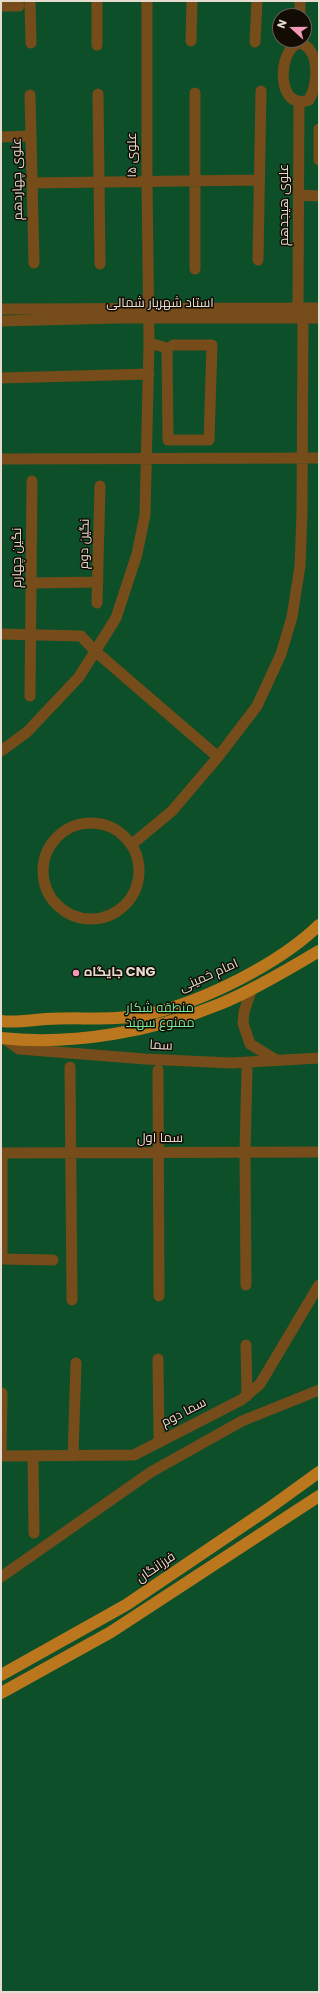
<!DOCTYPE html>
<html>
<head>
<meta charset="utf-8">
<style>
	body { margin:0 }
	#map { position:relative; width:320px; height:1993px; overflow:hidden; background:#2f220c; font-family:Poppins,sans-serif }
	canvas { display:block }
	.frame { position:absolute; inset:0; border:2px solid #e5dccf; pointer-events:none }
	.north { position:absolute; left:272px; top:8px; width:40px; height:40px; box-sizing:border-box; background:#120c05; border:1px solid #665f56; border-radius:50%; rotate:291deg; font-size:11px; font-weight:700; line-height:16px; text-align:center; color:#e5dccf }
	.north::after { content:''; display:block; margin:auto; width:14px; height:18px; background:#f09ab7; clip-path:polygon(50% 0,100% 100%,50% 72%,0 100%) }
</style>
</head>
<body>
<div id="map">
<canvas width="320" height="1993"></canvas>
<div class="frame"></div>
<div class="north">N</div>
</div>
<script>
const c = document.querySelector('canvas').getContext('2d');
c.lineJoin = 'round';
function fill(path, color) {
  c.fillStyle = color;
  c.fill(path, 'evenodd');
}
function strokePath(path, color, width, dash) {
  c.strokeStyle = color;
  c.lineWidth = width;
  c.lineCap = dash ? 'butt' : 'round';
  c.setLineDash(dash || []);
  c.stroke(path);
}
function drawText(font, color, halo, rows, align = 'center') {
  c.font = font + ' Poppins,Cairo,sans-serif';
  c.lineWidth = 3;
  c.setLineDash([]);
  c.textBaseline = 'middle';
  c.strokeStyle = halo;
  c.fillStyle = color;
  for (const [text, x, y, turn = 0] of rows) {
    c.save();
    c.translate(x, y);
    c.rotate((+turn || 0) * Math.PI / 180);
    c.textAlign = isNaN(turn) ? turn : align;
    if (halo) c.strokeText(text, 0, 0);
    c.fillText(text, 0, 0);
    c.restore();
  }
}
fill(new Path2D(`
	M1,1H319V1992H1ZM280,16H304V40H280Z`), '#0d4f29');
strokePath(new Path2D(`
	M30,1L31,43
	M1,6H19
	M300,16V1
	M191,41L192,1
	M255,42L257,1
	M299,43C320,47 319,84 309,100C276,112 277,50 299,43Z
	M97,45V1
	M98,94L100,264
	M30,95L34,263
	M319,129V160
	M1,137L31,136
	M32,183L259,180
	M299,195L319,196
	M258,260L261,91
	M195,269V93
	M298,308L299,102
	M1,309L319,308
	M1,321L118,318H319
	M149,343L167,348L168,440H209L212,345H173
	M1,378L149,374
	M1,459L319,458
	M32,583L98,582
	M97,603L100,486
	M1,634L81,636L95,651L218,757
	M30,696L32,481
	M1,751L27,732L79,677L116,618L137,554L145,515L149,343L147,182V1
	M43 871a48 48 0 1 1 96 0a48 48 0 1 1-96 0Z
	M131,845L172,811L218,757L257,706L281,654L292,617L300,566L302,513L303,317
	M252,988L244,1012L243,1023L250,1044L276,1060
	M5,1039L19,1049L145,1059L231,1063L319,1058
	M70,1067L72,1300
	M158,1070L159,1296
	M1,1153L319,1152
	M2,1153V1259L53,1260
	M246,1285L245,1153L247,1069
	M246,1345L247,1396
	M158,1359L159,1442
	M1,1455L2,1393
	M1,1456L134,1455L241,1400L260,1384L319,1285
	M33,1456L34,1533
	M73,1456L76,1363
	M1,1577L151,1472L242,1421L319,1390`), '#764c1a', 11);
strokePath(new Path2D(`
	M1,1021C16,1023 31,1020 46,1019C80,1017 115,1021 149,1014C204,1001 279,964 319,925
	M1,1038C72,1046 155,1031 220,1004C252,991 289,969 319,951
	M1,1675L126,1605L268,1509L319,1472
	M1,1693L111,1632L319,1496`), '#bb771e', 12);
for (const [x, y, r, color] of [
	[76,973,4,"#f09ab7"]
]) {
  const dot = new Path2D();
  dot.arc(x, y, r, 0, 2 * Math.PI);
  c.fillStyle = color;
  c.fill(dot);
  strokePath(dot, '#120c05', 1.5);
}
drawText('13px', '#e5dccf', '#120c05', [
	["علوی ۱۵",133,155,-90],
	["علوی چهاردهم",18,179,-91],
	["علوی هیجدهم",285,205,-90],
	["استاد شهریار شمالی",160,304],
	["نگین دوم",85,544,-89],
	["نگین چهارم",18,558,-90],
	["امام خمینی",209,976,-24],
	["سما",161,1046,3],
	["سما اول",160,1139],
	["سما دوم",184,1413,-27],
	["فرزانگان",156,1568,-34]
]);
drawText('bold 13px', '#e5dccf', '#120c05', [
	["جایگاه CNG",84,973]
], 'left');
drawText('13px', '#72ec9a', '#120c05', [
	["منطقه شکار",160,1009],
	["ممنوع سهند",160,1024]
]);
</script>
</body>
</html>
